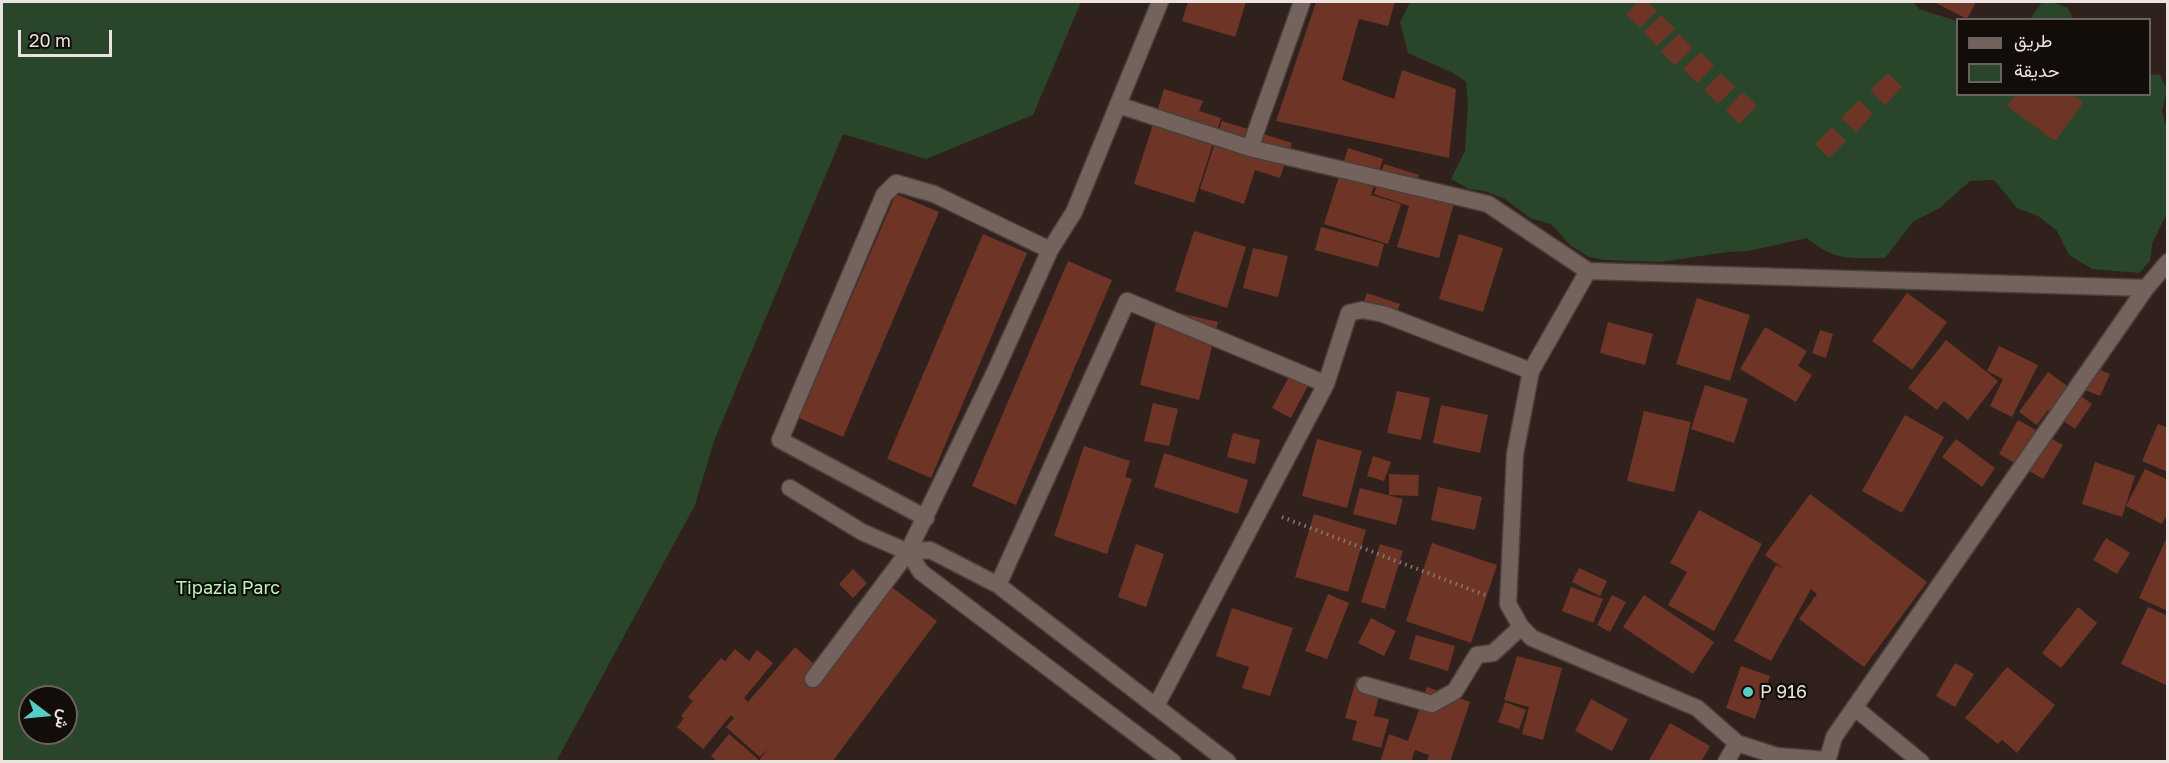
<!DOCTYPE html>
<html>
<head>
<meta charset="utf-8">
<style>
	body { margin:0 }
	#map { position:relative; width:2169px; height:763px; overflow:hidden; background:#30211c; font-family:"Golos Text",Vazirmatn,sans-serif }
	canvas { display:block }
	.frame { position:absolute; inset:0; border:3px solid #ece2df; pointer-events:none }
	.legend { position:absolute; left:1956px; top:18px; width:195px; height:78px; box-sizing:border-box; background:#130d0a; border:2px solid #6a625f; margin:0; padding:8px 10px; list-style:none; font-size:18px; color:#ece2df }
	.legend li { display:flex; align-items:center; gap:12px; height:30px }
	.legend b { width:30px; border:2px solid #6a625f }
	.north { position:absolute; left:18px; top:685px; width:60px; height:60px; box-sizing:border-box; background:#130d0a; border:2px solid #6a625f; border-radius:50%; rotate:106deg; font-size:16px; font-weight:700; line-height:24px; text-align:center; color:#ece2df }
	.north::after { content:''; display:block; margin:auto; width:21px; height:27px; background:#55cec5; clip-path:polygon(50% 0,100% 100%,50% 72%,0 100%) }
	.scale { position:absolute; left:18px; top:30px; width:94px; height:27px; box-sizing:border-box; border:3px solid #ece2df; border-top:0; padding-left:8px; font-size:18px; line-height:21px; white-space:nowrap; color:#ece2df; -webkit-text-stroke:4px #130d0a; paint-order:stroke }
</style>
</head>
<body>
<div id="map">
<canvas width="2169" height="763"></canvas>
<div class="frame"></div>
<ul class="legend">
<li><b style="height:8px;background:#74635d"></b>طريق</li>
<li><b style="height:16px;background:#29452a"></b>حديقة</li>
</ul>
<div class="north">ش</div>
<div class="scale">20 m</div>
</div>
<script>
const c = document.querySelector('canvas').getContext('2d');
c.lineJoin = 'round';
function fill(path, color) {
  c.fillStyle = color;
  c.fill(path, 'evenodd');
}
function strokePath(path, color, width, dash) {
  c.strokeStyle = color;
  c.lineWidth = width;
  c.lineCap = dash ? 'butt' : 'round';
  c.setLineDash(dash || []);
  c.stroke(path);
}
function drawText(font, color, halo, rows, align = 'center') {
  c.font = font + ' "Golos Text",sans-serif';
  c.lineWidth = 4.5;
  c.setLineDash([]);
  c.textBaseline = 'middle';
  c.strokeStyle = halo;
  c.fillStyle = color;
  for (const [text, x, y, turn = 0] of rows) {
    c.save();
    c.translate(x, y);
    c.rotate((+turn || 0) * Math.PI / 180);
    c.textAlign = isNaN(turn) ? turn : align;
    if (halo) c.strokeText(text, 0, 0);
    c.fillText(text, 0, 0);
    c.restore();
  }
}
fill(new Path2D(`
	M2,2H1081L1033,115L926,159L843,134L714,441L695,505L556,762L2,761ZM30,697H66V733H30Z
	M1410,2H1913L1919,9L1957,21L1958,94H2150V74L2160,75L2167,89L2162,111L2167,130V213L2152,244L2150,261L2139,273L2092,269L2069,255L2057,231L2038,216L2017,208L1994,180L1970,181L1941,207L1913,222L1885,258C1849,258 1837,262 1807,238L1748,251L1727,252L1661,262L1604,260L1589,257L1570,245L1551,224L1530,218L1505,199L1485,191L1469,189L1451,179L1465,151L1468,104L1466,82L1453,73L1408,53L1400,22Z
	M2042,2H2052L2068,8L2073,19H2030Z`), '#29452a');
fill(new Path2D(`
	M1188,2H1246L1235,37L1182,21Z
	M1316,2H1395L1388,26L1359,19L1342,80L1394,99L1402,70L1456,89L1449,158L1276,121Z
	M1638,2H1648L1657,11L1640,28L1626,14Z
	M1934,2H1976L1967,19Z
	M1661,15L1675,29L1657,46L1643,32Z
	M1679,34L1693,48L1675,66L1661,51Z
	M1701,52L1714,66L1697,83L1683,69Z
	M1721,73L1735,87L1718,104L1704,90Z
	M1888,73L1902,87L1885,105L1870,90Z
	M1164,89L1203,101L1199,111L1221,118L1194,203L1134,184Z
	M1743,92L1757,106L1739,124L1726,110Z
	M2016,94H2072L2083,103L2055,141L2007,106Z
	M1859,100L1873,114L1856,132L1841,118Z
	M1222,121L1292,143L1280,178L1255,170L1244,204L1200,189Z
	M1832,127L1846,141L1829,158L1815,144Z
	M1348,148L1383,159L1371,195L1401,204L1388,244L1324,224Z
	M1384,164L1419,175L1417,181L1457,192L1439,258L1397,247L1409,206L1374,194Z
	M896,194L939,212L843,437L799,418Z
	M1321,227L1384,244L1378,267L1315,250Z
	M1194,231L1246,247L1227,308L1175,291Z
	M983,234L1027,253L931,478L887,459Z
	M1459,234L1503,248L1483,312L1439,299Z
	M1253,248L1288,256L1278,297L1243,288Z
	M1068,261L1112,280L1016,505L972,486Z
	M1367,293L1400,304L1396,314L1363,304Z
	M1907,293L1947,322L1912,370L1872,341Z
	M1697,298L1750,315L1730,381L1676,364Z
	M1159,308L1218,322L1199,400L1140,385Z
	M1608,322L1653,334L1645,365L1600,353Z
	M1765,327L1807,351L1798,366L1812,375L1796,402L1740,369Z
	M1820,330L1833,334L1826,358L1812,353Z
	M1946,340L1998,381L1968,420L1944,401L1937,410L1908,388Z
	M1999,346L2038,365L2012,417L1990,406L2003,379L1987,371Z
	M2087,364L2110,374L2100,396L2077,387Z
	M1295,366L1313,376L1291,418L1272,408Z
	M2048,372L2092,404L2075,429L2048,410L2037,425L2019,412Z
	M1705,385L1748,399L1734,443L1691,429Z
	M1397,391L1430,398L1421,440L1387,433Z
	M1153,403L1178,409L1169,446L1144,441Z
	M1441,405L1488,415L1480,453L1433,443Z
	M1644,411L1691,422L1674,492L1627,481Z
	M1905,415L1944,437L1902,513L1862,491Z
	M2018,420L2063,445L2043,479L1999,454Z
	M2158,424L2168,428V472L2142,461Z
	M1233,433L1260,440L1255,464L1227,457Z
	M1317,439L1362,451L1347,508L1302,496Z
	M1956,439L1995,468L1982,487L1942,457Z
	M1084,446L1130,461L1125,477L1132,479L1107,554L1054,536Z
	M1164,453L1248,480L1238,514L1154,487Z
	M1373,456L1391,462L1384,481L1367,476Z
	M2095,462L2135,476L2122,517L2082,504Z
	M2145,469L2168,480V513L2162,524L2126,506Z
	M1389,474L1419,475L1418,496L1389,495Z
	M1438,487L1482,497L1475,530L1431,520Z
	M1360,488L1403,499L1396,525L1353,514Z
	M1810,494L1927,582L1864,667L1799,619L1817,594L1811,589L1771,661L1734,641L1776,565L1784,569L1765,555Z
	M1699,510L1762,544L1714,631L1668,605L1687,572L1670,563Z
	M1314,514L1366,530L1348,592L1295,577Z
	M2168,535V611L2139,598Z
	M2106,538L2130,553L2117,574L2093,560Z
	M1432,543L1497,565L1471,643L1406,621Z
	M1136,544L1164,554L1146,607L1118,597Z
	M1380,544L1403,551L1385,609L1361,602Z
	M1579,568L1607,581L1600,596L1572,582Z
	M853,569L867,583L853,598L839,584Z
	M889,585L937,621L832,762H758L768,748L760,757L726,727L734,718L731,715L703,749L677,727L684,718L681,716L693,701L688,697L721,658L725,661L735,649L749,661L757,650L773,663L744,698L748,702L795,647L824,673Z
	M1571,587L1603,599L1593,623L1562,611Z
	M1328,594L1349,603L1327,659L1305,651Z
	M1612,595L1626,602L1610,632L1597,625Z
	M1644,595L1714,642L1693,674L1623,627Z
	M2078,607L2097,623L2061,668L2042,653Z
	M2148,607L2168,616V686L2121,664Z
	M1232,608L1293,628L1270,696L1242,688L1249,667L1216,656Z
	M1371,618L1396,631L1384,656L1358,643Z
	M1416,635L1455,646L1448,671L1409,659Z
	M1517,656L1562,668L1543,740L1522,734L1529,707L1504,700Z
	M1955,663L1974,674L1955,707L1936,696Z
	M1741,666L1770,676L1755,719L1726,708Z
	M2007,667L2055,705L2017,753L2002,740L1998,744L1965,718Z
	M1357,677L1382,684L1374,716L1389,719L1381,748L1352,740L1357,721L1345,718Z
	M1427,687L1470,702L1450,762H1427L1429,755L1415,750L1411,762H1380L1389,734L1408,741Z
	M1591,699L1628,719L1612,751L1575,731Z
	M1505,702L1526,710L1519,729L1498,722Z
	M1670,723L1710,746L1701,762H1648Z
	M729,734L758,759L756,762H718L711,756Z`), '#6e3527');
const minor = new Path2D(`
	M1118,105L1250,148L1302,2
	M1250,148L1488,204L1588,271L1531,371
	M1588,271L2146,288
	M790,488L862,532L908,552L930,550L998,585L1228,762
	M926,518L780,440L884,195L896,183L934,194L1050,250
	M908,552L921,572L1173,762
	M998,585L1127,301L1326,384L1349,313L1362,310L1383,314L1531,371L1515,454L1508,604L1521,627L1532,638L1697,708L1737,743L1777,756L1827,760
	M813,679L908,552L994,374L1050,250L1074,212L1160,2
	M1365,685L1432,704L1455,691L1477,655L1493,653L1521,627
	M1156,706L1326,384
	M1855,708L1921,762
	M1726,762L1737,743
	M1827,762L1834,737L2146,288L2168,262`);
strokePath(minor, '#4a3f3a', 19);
strokePath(new Path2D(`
	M1282,517L1485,595`), '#857874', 4, [1.5, 4.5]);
strokePath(minor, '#74635d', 16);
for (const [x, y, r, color] of [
	[1748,692,6,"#55cec5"]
]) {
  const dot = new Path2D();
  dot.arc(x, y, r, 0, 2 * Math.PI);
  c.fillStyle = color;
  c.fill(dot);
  strokePath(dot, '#130d0a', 2);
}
drawText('18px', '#b3f9b4', '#130d0a', [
	["Tipazia Parc",228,588]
]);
drawText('18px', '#ece2df', '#130d0a', [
	["P 916",1760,692]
], 'left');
</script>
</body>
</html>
